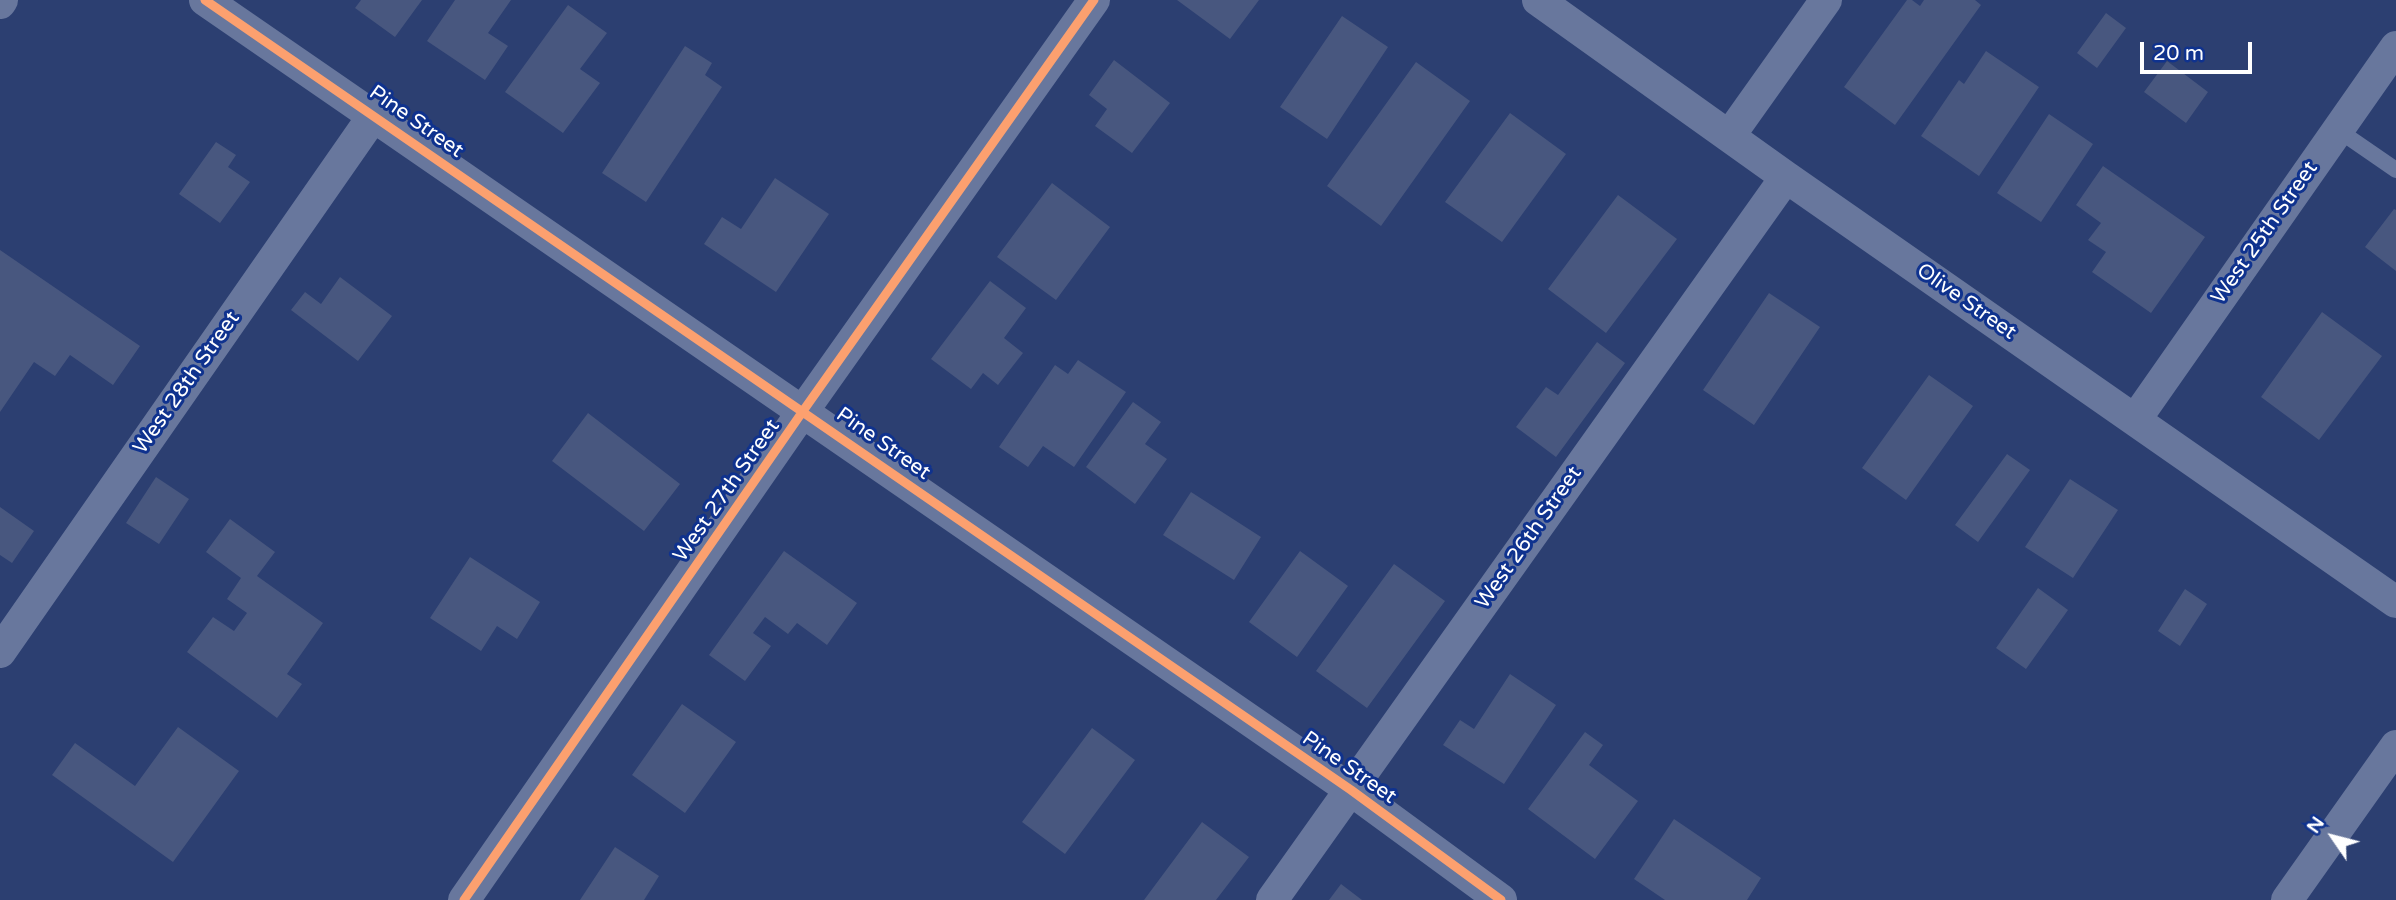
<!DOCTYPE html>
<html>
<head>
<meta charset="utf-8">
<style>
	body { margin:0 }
	#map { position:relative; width:2396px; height:900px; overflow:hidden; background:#2c3f71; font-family:"Varela Round",sans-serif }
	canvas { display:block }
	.north { position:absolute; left:2298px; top:802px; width:70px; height:70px; -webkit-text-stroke:5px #0f328e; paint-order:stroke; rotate:305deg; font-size:19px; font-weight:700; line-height:28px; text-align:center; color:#fff }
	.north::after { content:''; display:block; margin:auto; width:24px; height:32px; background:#fff; clip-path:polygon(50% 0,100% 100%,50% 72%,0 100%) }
	.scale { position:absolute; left:2140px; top:42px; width:112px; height:32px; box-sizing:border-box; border:4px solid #fff; border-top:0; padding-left:9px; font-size:21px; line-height:24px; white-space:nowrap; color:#fff; -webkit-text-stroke:5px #0f328e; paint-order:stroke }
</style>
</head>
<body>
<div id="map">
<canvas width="2396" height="900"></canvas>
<div class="north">N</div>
<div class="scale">20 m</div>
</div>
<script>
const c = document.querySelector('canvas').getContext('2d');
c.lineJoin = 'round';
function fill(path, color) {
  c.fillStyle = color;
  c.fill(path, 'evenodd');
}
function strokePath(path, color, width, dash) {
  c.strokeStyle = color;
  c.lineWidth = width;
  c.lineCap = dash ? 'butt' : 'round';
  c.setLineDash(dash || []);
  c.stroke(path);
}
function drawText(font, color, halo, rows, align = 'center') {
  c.font = font + ' "Varela Round",sans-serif';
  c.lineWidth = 6;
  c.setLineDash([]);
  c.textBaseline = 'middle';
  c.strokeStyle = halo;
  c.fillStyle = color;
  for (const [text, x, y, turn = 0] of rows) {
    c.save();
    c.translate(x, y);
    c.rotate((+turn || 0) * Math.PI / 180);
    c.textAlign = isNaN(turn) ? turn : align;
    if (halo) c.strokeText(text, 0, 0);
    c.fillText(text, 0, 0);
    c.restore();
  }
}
fill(new Path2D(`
	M361,0H422L395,37L355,8Z
	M455,0H511L488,33L508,46L485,80L427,41Z
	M1177,0H1259L1230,39Z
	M1907,0H1912L1920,6L1924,0H1975L1981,5L1895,125L1844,87Z
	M568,5L607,33L580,69L600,83L563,133L505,92Z
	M2106,13L2126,28L2097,68L2077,53Z
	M1342,16L1388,47L1327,139L1280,107Z
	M685,46L712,63L705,75L722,87L646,202L602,173Z
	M1986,51L2039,87L1979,176L1921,136L1959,80L1964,84Z
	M1114,60L1170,103L1132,153L1095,126L1107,109L1089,95Z
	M2167,61L2208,92L2186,123L2144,92Z
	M1416,62L1470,101L1381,226L1327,186Z
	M1510,113L1566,154L1502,242L1445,202Z
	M2049,114L2093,144L2041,222L1997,193Z
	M216,142L236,155L228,167L250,182L220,223L179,194Z
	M2103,166L2205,237L2151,313L2092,272L2106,252L2088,240L2101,223L2076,205Z
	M775,178L829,214L776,292L704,244L722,217L741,229Z
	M1052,183L1110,227L1056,300L997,257Z
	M1618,195L1677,239L1606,333L1548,289Z
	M2394,209L2396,210V271L2365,247Z
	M0,250L140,346L113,385L70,355L55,376L34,362L0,412Z
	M340,277L392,316L358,361L291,310L305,292L321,304Z
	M990,281L1026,308L1004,338L1023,353L998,385L983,373L971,389L931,359Z
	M1769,293L1820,327L1754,425L1703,390Z
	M2322,312L2382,356L2319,440L2261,397Z
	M1597,342L1625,363L1556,457L1516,427L1546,387L1558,395Z
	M1078,360L1126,392L1074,467L1043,446L1028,467L999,447L1055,365L1068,374Z
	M1929,375L1973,406L1906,500L1862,468Z
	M1133,402L1161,422L1145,444L1167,459L1135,504L1086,467Z
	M588,413L680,484L644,531L552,461Z
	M2007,454L2030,470L1978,542L1955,525Z
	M156,477L189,499L159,544L126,523Z
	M2070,479L2118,510L2073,578L2025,547Z
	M1191,492L1261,537L1234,580L1163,535Z
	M0,507L34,531L12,563L0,555Z
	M230,519L275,552L257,576L323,623L287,674L302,684L277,718L187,652L213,617L234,631L247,613L227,599L241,578L206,552Z
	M784,551L857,603L827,645L797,623L788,634L765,617L753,633L771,646L745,681L709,655Z
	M1300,551L1348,586L1297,657L1249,622Z
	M470,557L540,602L517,639L497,626L481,651L430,618Z
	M1394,564L1445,601L1367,708L1316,671Z
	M2038,588L2068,610L2026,669L1996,648Z
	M2185,589L2207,604L2180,646L2158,631Z
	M1510,674L1556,705L1504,784L1443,745L1460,720L1474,729Z
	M682,704L736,742L685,813L632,775Z
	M178,727L239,771L173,862L52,775L75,743L135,786Z
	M1092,728L1135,760L1065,854L1022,822Z
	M1585,732L1603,745L1589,765L1638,801L1595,859L1528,809Z
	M1674,819L1761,878L1747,900H1665L1634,879Z
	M1202,822L1249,857L1216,900H1144Z
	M615,847L659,876L644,900H580Z
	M1341,884L1362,900H1329Z`), '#48577f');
strokePath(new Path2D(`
	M2338,130L2396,170`), '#68779d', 16);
strokePath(new Path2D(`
	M205,0L1351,790L1501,900
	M1538,0L1786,177L2396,602
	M0,3L2,0
	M1730,135L1826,0
	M2135,420L2396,47
	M0,652L374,115
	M464,900L803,411L1094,0
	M1272,900L1786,177
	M2287,900L2396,746`), '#68779d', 32);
strokePath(new Path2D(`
	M205,0L1351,790L1501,900
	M464,900L803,411L1094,0`), '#fca06f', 9);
drawText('21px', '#fff', '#0f328e', [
	["Pine Street",416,122,35],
	["West 25th Street",2265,233,-55],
	["Olive Street",1966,302,35],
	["West 28th Street",187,383,-55],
	["Pine Street",883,444,35],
	["West 27th Street",727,491,-55],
	["West 26th Street",1529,538,-55],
	["Pine Street",1349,768,35]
]);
</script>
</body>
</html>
